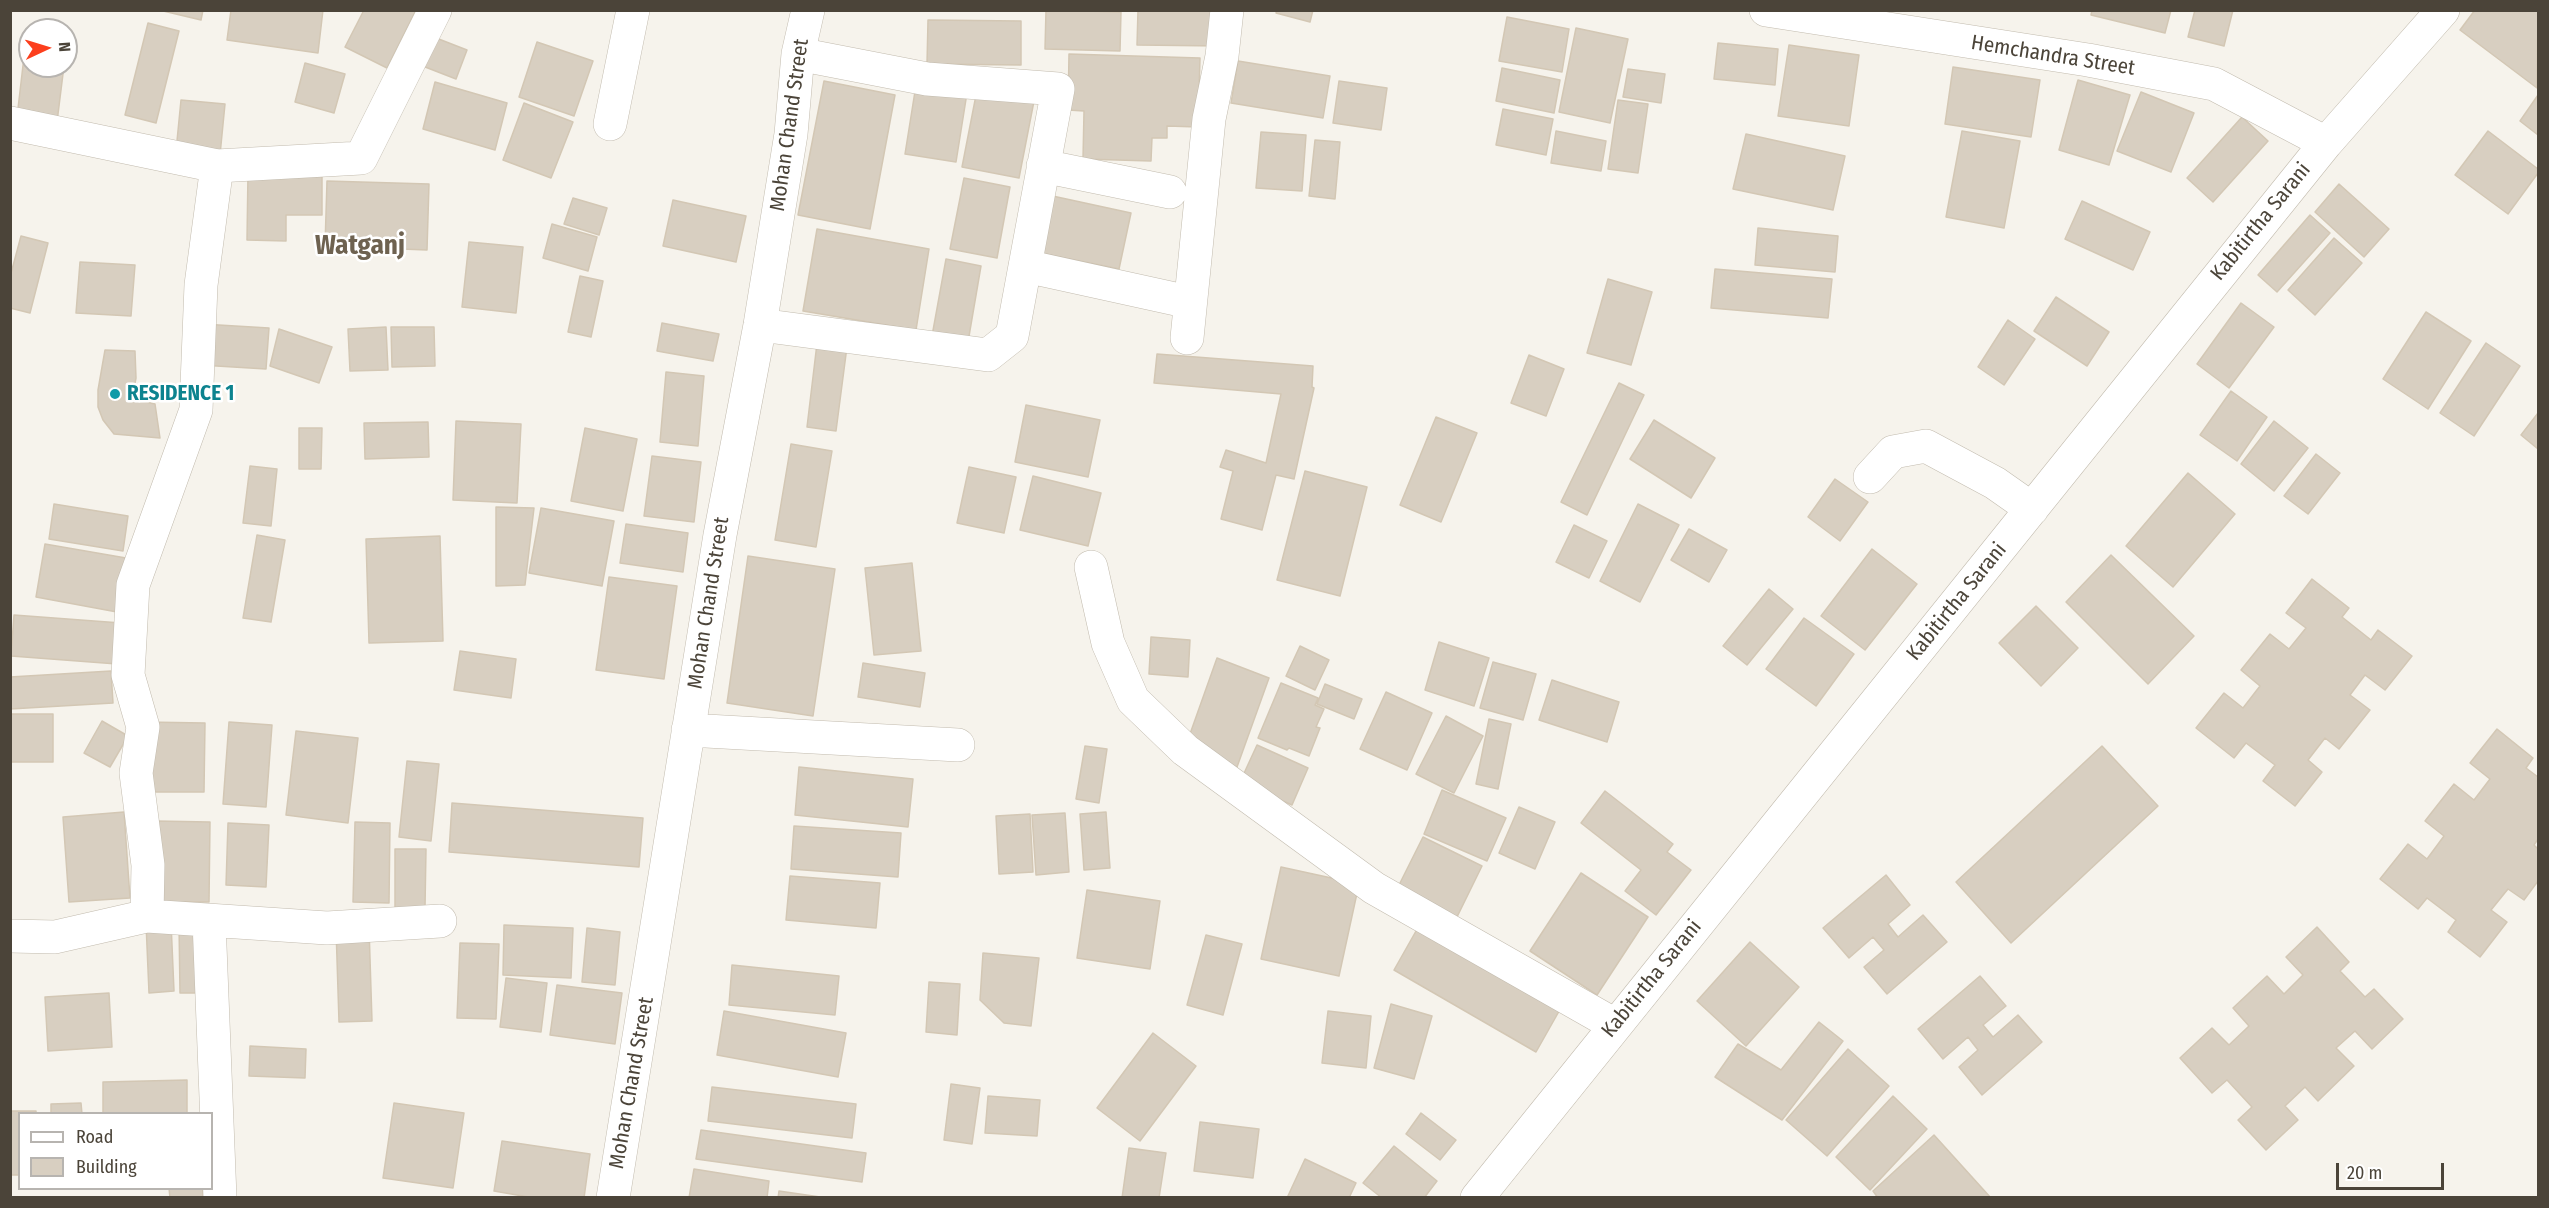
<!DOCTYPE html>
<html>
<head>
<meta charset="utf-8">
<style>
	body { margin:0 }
	#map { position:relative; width:2549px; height:1208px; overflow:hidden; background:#f6f3ec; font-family:"Fira Sans Condensed",sans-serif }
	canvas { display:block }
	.frame { position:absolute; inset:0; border:12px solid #4b4439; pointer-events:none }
	.legend { position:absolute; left:18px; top:1112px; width:195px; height:78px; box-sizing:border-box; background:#fff; border:2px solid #b7b4b0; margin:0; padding:8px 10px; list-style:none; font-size:18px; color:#4b4439 }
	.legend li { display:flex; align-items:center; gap:12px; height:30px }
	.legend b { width:30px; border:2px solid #b7b4b0 }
	.north { position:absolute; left:18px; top:18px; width:60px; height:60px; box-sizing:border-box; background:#fff; border:2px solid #b7b4b0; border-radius:50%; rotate:86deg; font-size:16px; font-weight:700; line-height:24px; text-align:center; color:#4b4439 }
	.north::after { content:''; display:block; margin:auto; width:21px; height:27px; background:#fc3f1d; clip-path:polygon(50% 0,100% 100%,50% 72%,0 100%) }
	.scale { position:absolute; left:2336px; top:1163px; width:108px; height:27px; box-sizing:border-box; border:3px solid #4b4439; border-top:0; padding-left:8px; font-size:18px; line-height:21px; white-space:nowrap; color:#4b4439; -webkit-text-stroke:4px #fff; paint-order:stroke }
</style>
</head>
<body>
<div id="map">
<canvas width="2549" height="1208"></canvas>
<div class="frame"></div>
<ul class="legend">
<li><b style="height:8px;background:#fff"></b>Road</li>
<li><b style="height:16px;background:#d8cfc1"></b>Building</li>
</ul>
<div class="north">N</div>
<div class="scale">20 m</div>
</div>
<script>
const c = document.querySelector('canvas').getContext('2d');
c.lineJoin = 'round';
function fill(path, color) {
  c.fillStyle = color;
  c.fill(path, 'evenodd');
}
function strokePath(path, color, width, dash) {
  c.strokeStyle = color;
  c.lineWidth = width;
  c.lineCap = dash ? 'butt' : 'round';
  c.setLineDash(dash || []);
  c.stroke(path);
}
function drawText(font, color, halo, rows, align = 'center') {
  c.font = font + ' "Fira Sans Condensed",sans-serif';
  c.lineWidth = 5;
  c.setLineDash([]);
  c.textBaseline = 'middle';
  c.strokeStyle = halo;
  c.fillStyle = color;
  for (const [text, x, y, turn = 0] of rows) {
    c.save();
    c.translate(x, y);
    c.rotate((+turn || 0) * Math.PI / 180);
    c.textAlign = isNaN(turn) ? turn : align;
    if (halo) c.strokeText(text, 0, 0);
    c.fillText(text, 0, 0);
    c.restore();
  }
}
const building = new Path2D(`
	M159,10H203L201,20Z
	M231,10H323L318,53L227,40Z
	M364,10H416L387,68L345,47Z
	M1046,10L1121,12L1120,51L1045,49Z
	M1138,10H1220V46L1137,45Z
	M1277,10H1313L1310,22L1276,13Z
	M2092,10H2171L2165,33L2091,15Z
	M2195,10H2233L2224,46L2188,37Z
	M2475,10H2538L2537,88L2460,30Z
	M1507,17L1569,29L1562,72L1499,61Z
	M928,20L1021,21V65L927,64Z
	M148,23L179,31L156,123L125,115Z
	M1576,28L1628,39L1610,123L1559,112Z
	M27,31H30V66H64L57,122L17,117Z
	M431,36L467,50L456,79L420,65Z
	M537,42L593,61L574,116L519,97Z
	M1718,43L1778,49L1775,85L1714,79Z
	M1789,45L1859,55L1849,126L1778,116Z
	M1069,54L1200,58L1198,127L1167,126V138H1152L1151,161L1083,159L1084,111L1068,110Z
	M1238,61L1330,76L1323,118L1231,103Z
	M305,63L345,74L334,113L295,102Z
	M1953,67L2040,80L2031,137L1945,124Z
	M1502,68L1560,80L1554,113L1496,101Z
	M1628,69L1665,74L1661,103L1623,97Z
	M2078,80L2130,95L2109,165L2059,150Z
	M824,81L895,95L870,229L798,215Z
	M1339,81L1387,88L1381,130L1333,123Z
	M435,82L507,103L495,150L423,129Z
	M916,85L967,93L956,162L905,154Z
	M978,85L1035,96L1019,178L962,167Z
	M2141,92L2194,113L2171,172L2117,151Z
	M2538,95V135L2520,121Z
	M181,100L225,104L220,155L176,151Z
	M1618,100L1648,104L1638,173L1608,169Z
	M524,103L573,122L551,178L503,160Z
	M1503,109L1553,119L1546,155L1496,145Z
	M2242,117L2268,141L2213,202L2187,178Z
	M1556,131L1606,141L1601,171L1551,163Z
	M1962,131L2020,141L2004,228L1946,217Z
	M2488,131L2538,169V173L2508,214L2455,175Z
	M1261,132L1306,135L1302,191L1256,188Z
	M1746,134L1845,156L1833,210L1733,189Z
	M1315,140L1340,142L1335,199L1309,196Z
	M248,172H322V215H286V241L247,240Z
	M964,178L1010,187L997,258L950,249Z
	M327,181L429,184L427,250L325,246Z
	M2339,184L2389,229L2364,257L2315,212Z
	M1048,195L1131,213L1119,269L1036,252Z
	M573,198L607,208L599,235L564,224Z
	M673,200L746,216L736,262L663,246Z
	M2082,201L2150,232L2133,270L2065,239Z
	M2310,215L2330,233L2277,292L2258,275Z
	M552,224L597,237L588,271L543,258Z
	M1758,228L1838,236L1835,272L1755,265Z
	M817,229L929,249L916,330L803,311Z
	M21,236L48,243L30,313L10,308V277Z
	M2334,238L2362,263L2315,315L2288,290Z
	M469,242L523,247L516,313L462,307Z
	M946,259L981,266L968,342L932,336Z
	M80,262L135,265L131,316L76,313Z
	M1715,269L1832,279L1828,318L1711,308Z
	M580,276L603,281L591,337L568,332Z
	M1608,279L1652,292L1631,365L1587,353Z
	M2056,297L2109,332L2087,366L2034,331Z
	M2241,303L2274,327L2229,388L2197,364Z
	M2426,312L2471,341L2428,409L2383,379Z
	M2008,320L2035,339L2004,385L1978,367Z
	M662,323L719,334L713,361L657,351Z
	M202,324L269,328L266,369L200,365Z
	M386,327L388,370L350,371L348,329Z
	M391,327H434L435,366L392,367Z
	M279,329L332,347L319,383L270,366Z
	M818,335L848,339L836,431L807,427Z
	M2486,343L2520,366L2474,436L2440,413Z
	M105,350L135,351L136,378L132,399L155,404L160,438L114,434L103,420L98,407V390Z
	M1157,354L1313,366L1312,387L1314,388L1294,479L1276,475L1262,530L1221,519L1233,471L1220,467L1226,450L1266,463L1281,394L1154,383Z
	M1529,355L1564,369L1546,416L1511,403Z
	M666,372L704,376L698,446L660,442Z
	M1619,383L1644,395L1587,515L1561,502Z
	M2231,391L2267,417L2237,461L2200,435Z
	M1026,405L1100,420L1088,477L1015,462Z
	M2538,413V449L2521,435Z
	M1436,417L1477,433L1441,522L1400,505Z
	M1654,420L1715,458L1691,498L1630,459Z
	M456,421L521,424L517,503L453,500Z
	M2274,421L2308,448L2274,491L2241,464Z
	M428,422L429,457L365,459L364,423Z
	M299,428H322L321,469H299Z
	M585,428L637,439L623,511L571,501Z
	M791,444L832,451L816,547L775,540Z
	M2316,454L2340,473L2308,514L2284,496Z
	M652,456L701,462L694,522L644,516Z
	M250,466L277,469L271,526L243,523Z
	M969,467L1016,477L1004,533L957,523Z
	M1305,471L1367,487L1340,596L1277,580Z
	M2188,473L2235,514L2173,587L2126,546Z
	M1033,476L1101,493L1088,546L1020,530Z
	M1835,479L1868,502L1840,541L1808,517Z
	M54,504L128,516L123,551L49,539Z
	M1638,504L1679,525L1640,602L1600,581Z
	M496,507L534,508L525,585L496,586Z
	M541,508L614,521L602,586L529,573Z
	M626,524L688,533L683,572L620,563Z
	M1574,525L1607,541L1589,578L1556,562Z
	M1689,529L1727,550L1709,582L1671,560Z
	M257,535L285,540L271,622L243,618Z
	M440,536L443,641L369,643L366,539Z
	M45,544L126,558L117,612L36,597Z
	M1872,549L1917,584L1865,650L1821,616Z
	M2111,555L2194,636L2148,684L2066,602Z
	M748,556L835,569L813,716L727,703Z
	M912,563L921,651L874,655L865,568Z
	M609,577L677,586L664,679L596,670Z
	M2312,579L2349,608L2342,617L2371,640L2378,630L2412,656L2385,690L2365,675L2350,695L2370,710L2339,749L2325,738L2308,760L2322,772L2295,806L2263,781L2275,765L2246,743L2234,758L2196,728L2224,693L2243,708L2260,686L2241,670L2270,634L2289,649L2306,628L2286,613Z
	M1769,589L1793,609L1747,665L1723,646Z
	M2036,606L2078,648L2041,686L1999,643Z
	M14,615L121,623L117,664L11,656Z
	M1804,618L1854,654L1816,706L1766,669Z
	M1151,637L1190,640L1188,677L1149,674Z
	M1439,642L1489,658L1474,706L1425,690Z
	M1300,646L1329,660L1315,690L1286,676Z
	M460,651L516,659L511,698L454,690Z
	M1217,658L1269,678L1237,767L1185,748Z
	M1493,662L1536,674L1523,720L1480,708Z
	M863,663L925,673L920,707L858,697Z
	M111,671L113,703L10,709V677Z
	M1552,680L1619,702L1607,742L1539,720Z
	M1281,683L1318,698L1315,705L1324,709L1316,727L1320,728L1309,756L1289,748L1287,750L1258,738Z
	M1325,684L1362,699L1354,719L1317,704Z
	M1386,692L1432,713L1407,770L1360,749Z
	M10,714H53V762H10Z
	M1446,716L1483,736L1454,793L1416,774Z
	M1489,719L1511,724L1498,789L1476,784Z
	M102,721L128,736L110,767L84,753Z
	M145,722L205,723L204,792H145Z
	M229,722L272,725L266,807L223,804Z
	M2497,729L2533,758L2526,768L2538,777V839L2534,845L2538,849V881L2524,900L2508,889L2491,910L2507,922L2480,957L2448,932L2456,920L2427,898L2418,909L2380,879L2408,844L2427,859L2444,836L2425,821L2454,784L2474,800L2490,779L2470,763Z
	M296,731L358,738L348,823L286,815Z
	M1257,745L1308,768L1292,805L1240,782Z
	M1085,746L1107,749L1099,803L1076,799Z
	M2102,746L2158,806L2011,943L1956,882Z
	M407,761L439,764L431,841L399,837Z
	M799,767L913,779L908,827L795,815Z
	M1442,790L1506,818L1487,861L1424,834Z
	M1605,791L1673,844L1667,852L1691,870L1656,915L1625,891L1641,870L1581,823Z
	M452,803L643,818L639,867L449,852Z
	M1519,807L1555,822L1535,869L1499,853Z
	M124,812L130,898L69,902L63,817Z
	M1106,812L1110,868L1084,870L1080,814Z
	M1065,813L1069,872L1036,875L1032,815Z
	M1030,814L1033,872L999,874L996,816Z
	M156,821L210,822L209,902H155Z
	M355,822L390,823L389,903L353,902Z
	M228,823L269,825L266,887L226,885Z
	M794,826L901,833L898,877L791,869Z
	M1423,837L1482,866L1456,919L1397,889Z
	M395,849H426L425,908H395Z
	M1281,867L1359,884L1339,976L1261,959Z
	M1581,873L1648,917L1597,995L1530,951Z
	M1886,875L1910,905L1888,924L1898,937L1923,915L1947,942L1887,994L1864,967L1884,950L1873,937L1849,958L1823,928Z
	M790,876L880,883L876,928L786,920Z
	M1087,890L1160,901L1150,969L1077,958Z
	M171,922L174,991L149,993L146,923Z
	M179,924H203L204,993H180Z
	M1420,924L1562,1006L1536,1052L1394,970Z
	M504,925L573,928L571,978L503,975Z
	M369,927L372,1021L339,1022L336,928Z
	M2317,927L2349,962L2340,971L2365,997L2374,989L2403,1019L2372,1049L2355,1031L2336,1048L2354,1066L2318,1101L2305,1087L2285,1106L2298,1120L2266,1150L2238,1120L2252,1107L2227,1080L2212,1093L2180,1058L2212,1028L2229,1045L2249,1026L2233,1008L2267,976L2284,994L2303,975L2286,957Z
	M587,928L620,932L615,985L582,982Z
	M1206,935L1242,944L1223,1015L1187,1005Z
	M1750,942L1799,987L1746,1046L1697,1001Z
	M460,943L499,944L496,1019L457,1018Z
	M983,953L1039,958L1031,1026L1004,1023L980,1000Z
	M732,965L839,976L835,1015L729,1005Z
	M1980,976L2006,1006L1983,1025L1993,1037L2018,1015L2042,1042L1982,1095L1959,1067L1978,1050L1968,1037L1943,1059L1918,1029Z
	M506,978L547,983L541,1032L500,1027Z
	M929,982L960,984L957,1035L926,1032Z
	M557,985L622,993L615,1044L550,1035Z
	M109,993L112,1047L48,1051L45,997Z
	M1391,1004L1432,1016L1414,1079L1374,1068Z
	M724,1011L846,1033L838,1077L717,1055Z
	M1328,1011L1371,1016L1366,1068L1322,1063Z
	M1819,1022L1843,1041L1782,1120L1715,1077L1738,1044L1781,1070Z
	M1153,1033L1196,1066L1140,1141L1097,1108Z
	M250,1046L306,1049L305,1078L249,1076Z
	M1848,1049L1889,1086L1827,1156L1786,1120Z
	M187,1080V1114H103V1082Z
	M951,1084L980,1088L972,1144L944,1140Z
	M712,1087L856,1104L852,1138L708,1121Z
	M988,1096L1040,1100L1037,1136L985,1133Z
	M1893,1096L1927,1129L1870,1190L1836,1157Z
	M81,1103L82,1114H51V1104Z
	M394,1103L464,1113L453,1188L383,1178Z
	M10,1111H36V1114H20V1175H10Z
	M1421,1113L1456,1140L1440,1160L1406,1134Z
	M1200,1122L1259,1129L1253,1178L1194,1171Z
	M701,1130L866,1153L862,1182L696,1159Z
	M1934,1135L1991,1198H1878L1873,1191Z
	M502,1141L590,1154L584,1198H534L494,1191Z
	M1394,1146L1437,1181L1424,1198H1382L1363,1183Z
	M1129,1148L1166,1153L1159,1198H1122Z
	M1305,1159L1356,1183L1349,1198H1287Z
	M694,1169L769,1181L767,1198H689Z
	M169,1188H203V1198H170Z
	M779,1191L827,1198H778Z`);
fill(building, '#d8cfc1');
strokePath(building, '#d3c7b4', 1.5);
const street = new Path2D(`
	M1766,10L2088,60L2214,84L2326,143
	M10,123L217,166L361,158L435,10
	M610,124L633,10
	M217,166L201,285L196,410L133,585L128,675L143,727L136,773L148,865L147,916L327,928L440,921
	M1043,166L1170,192
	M1025,266L1189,302
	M760,325L988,355L1012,336L1058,89L927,79L798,54
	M1187,338L1209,119L1222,56L1227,10
	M1870,477L1893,452L1926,446L1995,483L2032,509
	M1091,567L1108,643L1133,700L1185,750L1374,888L1615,1025
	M688,730L958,745
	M209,921L220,1198
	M10,936L55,937L147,916
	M613,1198L720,535L760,325L791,134L798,54L808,10
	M1477,1198L2326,143L2443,10`);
strokePath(street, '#c2bbae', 34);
strokePath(street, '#fff', 33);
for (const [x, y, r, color] of [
	[115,394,6,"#0f9aa8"]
]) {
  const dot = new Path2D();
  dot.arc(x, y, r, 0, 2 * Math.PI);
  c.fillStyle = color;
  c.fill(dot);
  strokePath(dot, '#fff', 2);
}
drawText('21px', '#4b4439', '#fff', [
	["Hemchandra Street",2053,56,9],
	["Mohan Chand Street",790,125,-82],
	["Kabitirtha Sarani",2261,222,-51],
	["Kabitirtha Sarani",1957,602,-51],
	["Mohan Chand Street",709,603,-81],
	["Kabitirtha Sarani",1652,979,-51],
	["Mohan Chand Street",632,1083,-80]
]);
drawText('bold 21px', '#0d838f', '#fff', [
	["RESIDENCE 1",127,394]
], 'left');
drawText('bold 27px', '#6e6250', '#fff', [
	["Watganj",360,246]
]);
</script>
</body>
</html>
